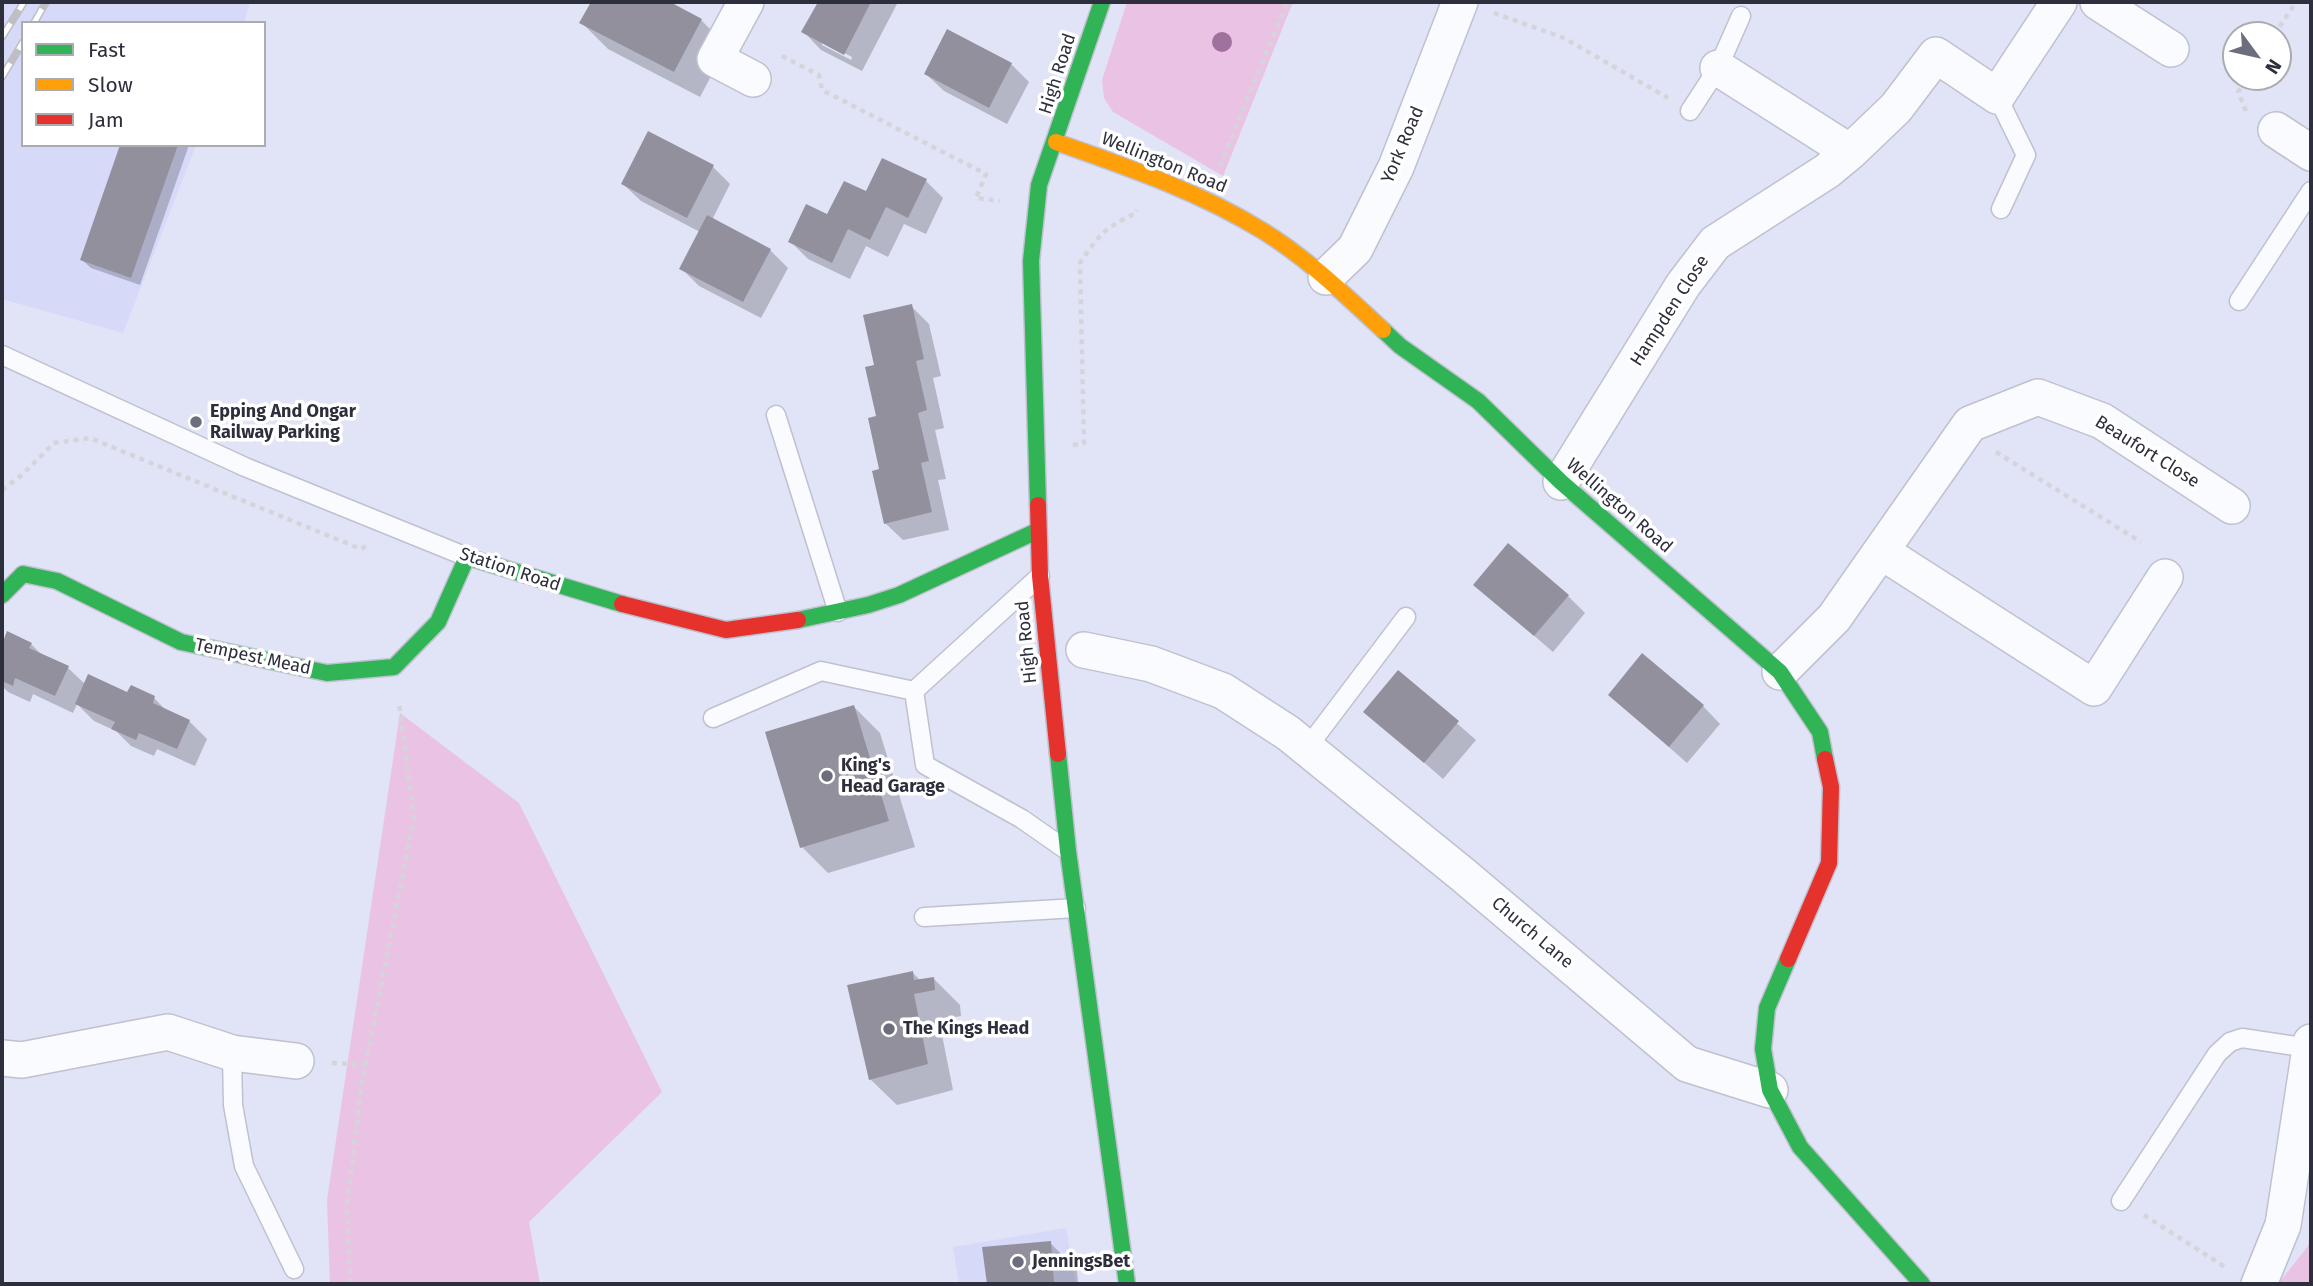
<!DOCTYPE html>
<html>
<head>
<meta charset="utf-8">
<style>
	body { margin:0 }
	#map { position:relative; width:2313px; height:1286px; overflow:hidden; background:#e1e3f7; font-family:"Fira Sans",sans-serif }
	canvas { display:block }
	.frame { position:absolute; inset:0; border:4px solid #2e2f3c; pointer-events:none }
	.legend { position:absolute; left:21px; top:21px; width:245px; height:126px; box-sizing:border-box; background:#fff; border:2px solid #abacb1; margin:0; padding:9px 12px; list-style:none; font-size:21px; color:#2e2f3c }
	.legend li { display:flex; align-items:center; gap:14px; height:35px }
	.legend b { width:35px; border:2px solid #abacb1 }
	.north { position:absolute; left:2222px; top:21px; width:70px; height:70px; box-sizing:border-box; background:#fff; border:2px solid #abacb1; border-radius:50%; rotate:123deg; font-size:19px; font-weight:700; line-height:28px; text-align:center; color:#2e2f3c }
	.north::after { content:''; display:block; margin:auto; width:24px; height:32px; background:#6d6e7d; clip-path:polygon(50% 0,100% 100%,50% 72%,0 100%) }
</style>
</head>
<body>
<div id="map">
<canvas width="2313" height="1286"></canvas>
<div class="frame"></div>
<ul class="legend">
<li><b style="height:9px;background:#30b455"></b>Fast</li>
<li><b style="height:9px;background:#ff9f0a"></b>Slow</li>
<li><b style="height:9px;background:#e5322d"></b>Jam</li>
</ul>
<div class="north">N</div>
</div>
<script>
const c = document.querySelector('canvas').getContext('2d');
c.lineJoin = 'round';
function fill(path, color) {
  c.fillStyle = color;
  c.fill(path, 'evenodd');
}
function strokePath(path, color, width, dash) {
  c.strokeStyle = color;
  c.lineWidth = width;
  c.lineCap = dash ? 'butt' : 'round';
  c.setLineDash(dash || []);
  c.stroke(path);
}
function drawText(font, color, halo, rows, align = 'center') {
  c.font = font + ' "Fira Sans",sans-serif';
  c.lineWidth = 7;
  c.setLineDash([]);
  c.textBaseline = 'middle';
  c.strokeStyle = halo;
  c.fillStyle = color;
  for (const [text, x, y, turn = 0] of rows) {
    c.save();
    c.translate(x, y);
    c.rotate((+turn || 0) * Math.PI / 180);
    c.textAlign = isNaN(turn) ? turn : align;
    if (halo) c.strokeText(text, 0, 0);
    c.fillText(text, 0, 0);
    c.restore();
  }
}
fill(new Path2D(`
	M2,2H250L244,23H23V145H196L123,333L2,299Z
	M1066,1228L1076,1284H959L953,1247Z`), '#d7d9f9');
fill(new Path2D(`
	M1127,2H1293L1223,176L1113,112L1104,98L1102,80Z
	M400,713L519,803L662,1092L529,1222L540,1284H330L327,1200Z
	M2311,1219V1284H2278L2308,1246Z`), '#eac3e4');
fill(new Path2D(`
	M593,2H666L701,20L727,46L700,97L608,49L582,23Z
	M820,2H898L862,71L821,50L804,32ZM822,41L852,57L851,60L822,45Z
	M948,32L1011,64L1029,82L1007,124L944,91L926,74Z
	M122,145H189L140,285L91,268L82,260Z
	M713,167L730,184L712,220L770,250L788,268L761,318L699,286L681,268L700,232L641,201L623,184Z
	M926,181L943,198L926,234L904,224L888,257L866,246L850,279L808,259L791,242L866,194Z
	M911,306L929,324L941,376L933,378L944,428L935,430L946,479L938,480L949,530L903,540L885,523L876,366Z
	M1475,585L1568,596L1585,613L1553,652Z
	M8,634L31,644L42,655L68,668L85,684L154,698L168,712L189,721L207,739L195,766L157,749L154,756L131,746L116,731L94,721L77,704L73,713L33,694L30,702L8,692L2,686V648Z
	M1398,672L1476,740L1443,779L1365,711Z
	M1610,695L1703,706L1720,724L1687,763Z
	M854,707L880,733L915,847L828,873L802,847Z
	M913,973L921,981L934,979L960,1005L961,1016L939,1020L953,1090L897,1105L870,1079Z
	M1050,1243L1077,1269L1078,1284H988L984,1249Z`), '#0003');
fill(new Path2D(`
	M591,2H670L702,19L674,72L579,23Z
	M818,2H871L844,55L801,32Z
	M947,29L1012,63L989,108L924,74Z
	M648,131L714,165L687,218L621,184Z
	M120,145H178L131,278L80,260Z
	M882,158L927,179L908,218L886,207L870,240L848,229L832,263L788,242L806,204L827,214L844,181L866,191Z
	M707,215L771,249L743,302L679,269Z
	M912,304L924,359L916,361L927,410L918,413L929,461L921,463L932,512L884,524L872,471L879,469L868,418L876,416L865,367L874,365L863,315Z
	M1508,543L1569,595L1534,636L1473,585Z
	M7,631L32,643L29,648L69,666L55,696L15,678L13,686L2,681V644Z
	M1642,653L1704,705L1669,747L1608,695Z
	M1398,670L1459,721L1424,763L1363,712Z
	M88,674L127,692L131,685L155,696L153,703L190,720L177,749L139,733L136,740L111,729L115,722L75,704Z
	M854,705L889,821L800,848L765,732Z
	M913,971L914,980L934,977L935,990L914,994L928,1064L869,1080L847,985Z
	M1051,1241L1054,1284H987L982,1247Z`), '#93909e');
const lane = new Path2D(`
	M1997,96L2026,155L2001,209
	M1690,111L1718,68L1741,16
	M2239,301L2311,191
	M2,355L245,467L467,557
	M776,415L838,612
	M1040,576L914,691L925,765L1022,819L1065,849
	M713,718L821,671L914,691
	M1307,748L1406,617
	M924,917L1076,908
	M232,1053L233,1105L244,1166L294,1269
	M2121,1201L2217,1054L2230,1042L2242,1038L2309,1048`);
const street = new Path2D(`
	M746,2L715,59L753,79
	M2098,2L2171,49
	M1718,68L1850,152
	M2276,130L2311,153
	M1326,277L1355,249L1396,167L1460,2
	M1561,482L1683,285L1715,243L1827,171L1850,152L1896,108L1936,55L1997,96L2059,2
	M1882,552L2094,688L2165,577
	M1084,650L1151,664L1223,691L1288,733L1462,874L1687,1064L1770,1090
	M1780,672L1834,618L1970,424L2038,397L2102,421L2232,506
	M2,1058L22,1060L168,1032L232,1053L296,1061
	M2259,1284L2283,1225L2311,1042`);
const fast = new Path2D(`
	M1383,330L1400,346L1478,401L1561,482L1780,672L1820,732L1825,759
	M1038,505L1031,261L1039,185L1102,2
	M2,595L23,574L57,581L181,642L327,673L394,667L438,622L467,557L622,604
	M798,620L868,605L899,595L1037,531
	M1058,754L1068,851L1127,1284
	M1788,959L1767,1008L1763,1049L1770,1090L1800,1147L1922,1284`);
const slow = new Path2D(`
	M1056,142C1127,167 1198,191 1263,231C1307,258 1345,295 1383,330`);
const jam = new Path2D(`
	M1038,505L1040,576L1058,754
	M622,604L726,630L798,620
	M1788,959L1829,863L1831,787L1825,759`);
strokePath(lane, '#bfc1d0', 21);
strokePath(street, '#bfc1d0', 38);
strokePath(fast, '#bfc1d0', 19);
strokePath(slow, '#bfc1d0', 19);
strokePath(jam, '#bfc1d0', 19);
strokePath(new Path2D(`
	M1494,13L1564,38L1668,98
	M2274,35L2296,2
	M782,56L819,75L822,90L986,174L976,198L1000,201
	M2246,111L2238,92L2247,77
	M1220,166L1287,2
	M1073,445L1084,443L1080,263C1099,234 1105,228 1136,213L1137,210
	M1996,452L2141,542
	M2,490L23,474L54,443L90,438L361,549L366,546
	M332,1063L366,1065
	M2144,1215L2228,1269
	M350,1284L347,1203L362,1082L414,818L399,703`), '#d4d5db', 4.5, [5, 5]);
strokePath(lane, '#fafbfe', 18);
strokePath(street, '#fafbfe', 35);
strokePath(fast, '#30b455', 16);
strokePath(slow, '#ff9f0a', 16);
strokePath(jam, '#e5322d', 16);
const rail = new Path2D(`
	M34,23L46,2
	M2,37L24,2
	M2,77L23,42`);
strokePath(rail, '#bebec4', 8);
strokePath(rail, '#fff', 5, [16]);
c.fillStyle = '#a0719c';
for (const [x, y] of [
	[1222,42]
]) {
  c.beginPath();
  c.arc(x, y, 10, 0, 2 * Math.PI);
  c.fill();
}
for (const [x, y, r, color] of [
	[196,422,7,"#6d6e7d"],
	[827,776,7,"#6d6e7d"],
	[889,1029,7,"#6d6e7d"],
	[1018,1262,7,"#6d6e7d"]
]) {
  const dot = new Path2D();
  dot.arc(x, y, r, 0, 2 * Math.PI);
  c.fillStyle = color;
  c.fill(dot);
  strokePath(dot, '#fff', 2.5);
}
drawText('18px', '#2e2f3c', '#fff', [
	["High Road",1058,74,-72],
	["York Road",1403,145,-67],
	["Wellington Road",1164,163,22],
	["Hampden Close",1670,311,-57],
	["Beaufort Close",2147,452,32],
	["Wellington Road",1619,506,41],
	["Station Road",510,570,18],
	["High Road",1027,642,-96],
	["Tempest Mead",253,657,12],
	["Church Lane",1532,933,40]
]);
drawText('bold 18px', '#2e2f3c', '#fff', [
	["Epping And Ongar",210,412],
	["Railway Parking",210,433],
	["King's",841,766],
	["Head Garage",841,787],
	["The Kings Head",903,1029],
	["JenningsBet",1032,1262]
], 'left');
</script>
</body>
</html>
